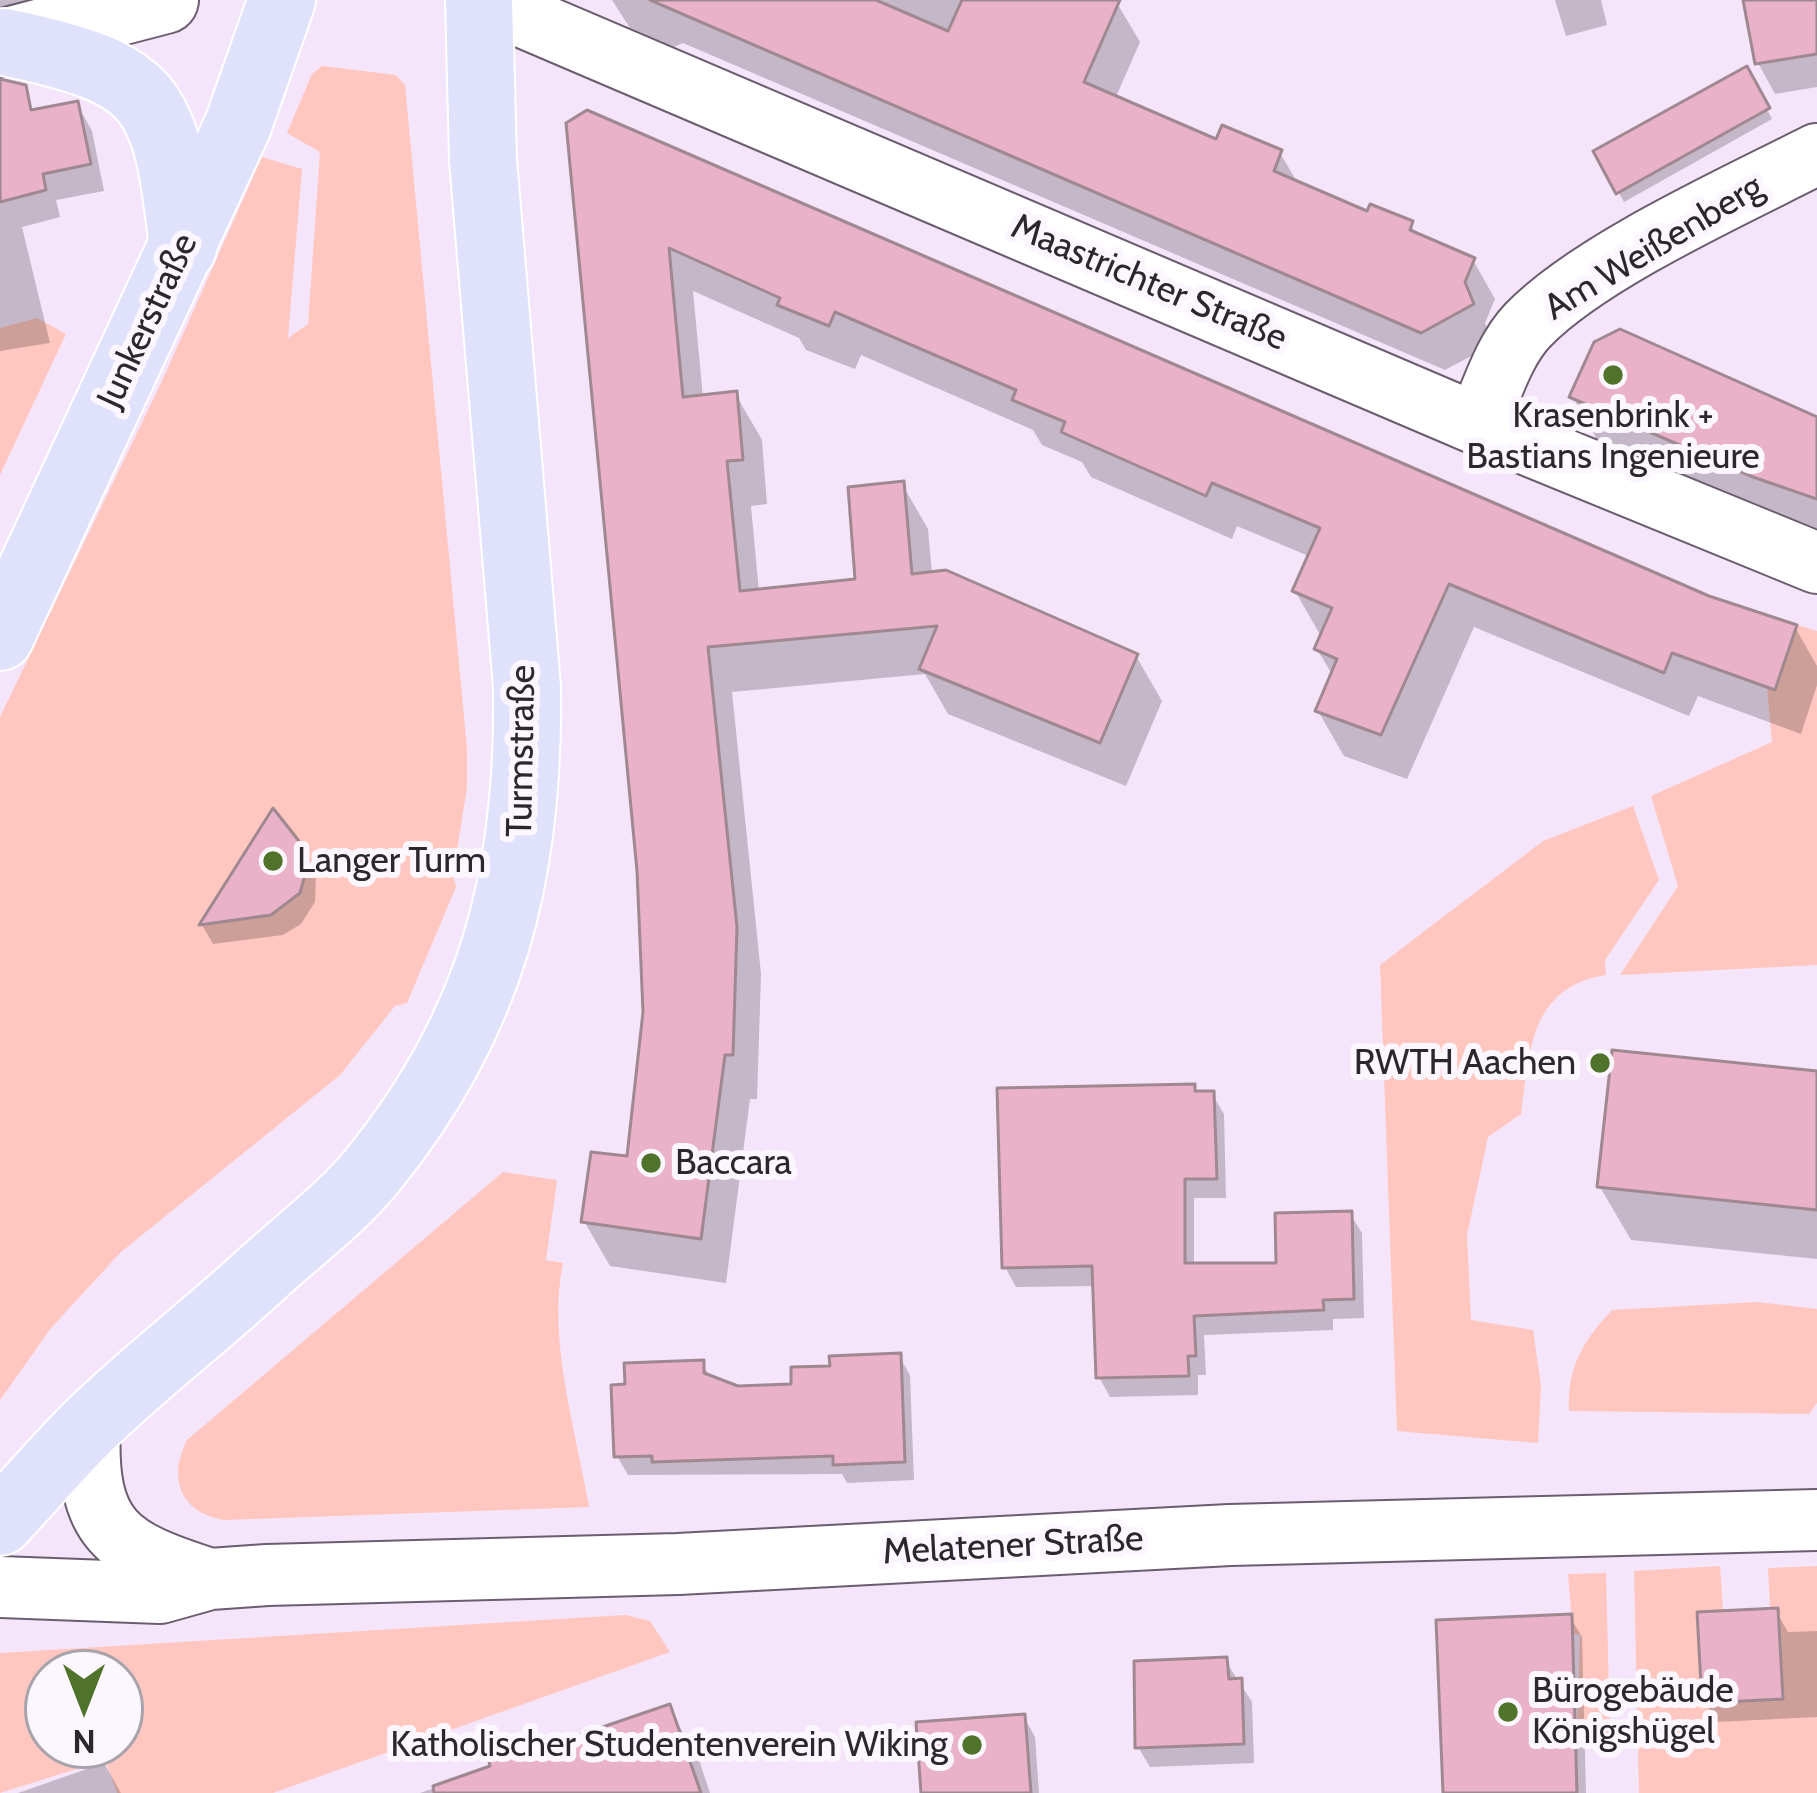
<!DOCTYPE html>
<html>
<head>
<meta charset="utf-8">
<style>
	body { margin:0 }
	#map { position:relative; width:1817px; height:1793px; overflow:hidden; background:#f5e5fa; font-family:Cabin,sans-serif }
	canvas { display:block }
	.north { position:absolute; left:24px; top:1649px; width:120px; height:120px; box-sizing:border-box; background:#fcf6ff; border:3px solid #a9a3ab; border-radius:50%; rotate:180deg; font-size:33px; font-weight:700; line-height:48px; text-align:center; color:#2c262d }
	.north::after { content:''; display:block; margin:auto; width:42px; height:54px; background:#4f732b; clip-path:polygon(50% 0,100% 100%,50% 72%,0 100%) }
</style>
</head>
<body>
<div id="map">
<canvas width="1817" height="1793"></canvas>
<div class="north">N</div>
</div>
<script>
const c = document.querySelector('canvas').getContext('2d');
c.lineJoin = 'round';
function fill(path, color) {
  c.fillStyle = color;
  c.fill(path, 'evenodd');
}
function strokePath(path, color, width, dash) {
  c.strokeStyle = color;
  c.lineWidth = width;
  c.lineCap = dash ? 'butt' : 'round';
  c.setLineDash(dash || []);
  c.stroke(path);
}
function drawText(font, color, halo, rows, align = 'center') {
  c.font = font + ' Cabin,sans-serif';
  c.lineWidth = 12;
  c.setLineDash([]);
  c.textBaseline = 'middle';
  c.strokeStyle = halo;
  c.fillStyle = color;
  for (const [text, x, y, turn = 0] of rows) {
    c.save();
    c.translate(x, y);
    c.rotate((+turn || 0) * Math.PI / 180);
    c.textAlign = isNaN(turn) ? turn : align;
    if (halo) c.strokeText(text, 0, 0);
    c.fillText(text, 0, 0);
    c.restore();
  }
}
fill(new Path2D(`
	M322,66L396,75L405,85L467,749V787L453,876L456,887L407,1003L395,1006L340,1075L121,1252L51,1328L0,1400V717L162,381L262,157L302,169L288,338L308,324L320,152L287,133L312,74Z
	M37,318L66,334L0,475V328Z
	M1797,625L1817,631V965L1620,975L1678,886L1651,796L1772,742L1767,687L1780,675Z
	M1633,806L1659,880L1605,960L1606,975C1530,987 1530,1050 1521,1114L1488,1137L1467,1235L1471,1320L1533,1330L1541,1386L1538,1443L1397,1431L1380,965L1543,841Z
	M503,1172L557,1180L546,1260L563,1263C547,1339 576,1430 589,1507L224,1520C179,1512 168,1478 187,1440Z
	M1757,1302L1817,1309V1403L1809,1414L1569,1411C1567,1368 1582,1342 1612,1310Z
	M1720,1566L1723,1610L1698,1612L1770,1608L1768,1568L1817,1566V1793H1639L1634,1571Z
	M1606,1573L1610,1735H1577L1580,1635L1573,1634L1568,1574Z
	M625,1615L650,1621L670,1652L273,1793H117L105,1760L0,1793V1653ZM48,1673H120V1745H48Z`), '#ffc7bf');
fill(new Path2D(`
	M0,0H34L40,10L0,21Z
	M612,0H1109L1117,3L1140,42L1115,99L1218,142L1280,153L1299,185L1369,215L1410,224L1418,237L1473,260L1495,299L1485,323L1494,344L1445,370L683,43L674,47L630,28Z
	M1555,0H1601L1607,25L1566,36Z
	M1746,0H1817V87L1775,94L1758,63Z
	M1746,70L1772,119L1624,202L1597,153Z
	M26,102L33,113L77,104L92,131L104,191L56,200L60,217L22,227L50,343L0,351V108Z
	M569,125L1708,599L1795,627L1817,666V685L1801,734L1698,696L1689,716L1474,627L1407,779L1344,756L1318,711L1333,676L1317,649L1322,638L1295,591L1311,557L1237,526L1232,539L1091,477L1082,462L1042,445L1033,430L861,355L855,369L806,350L799,338L693,291L703,398L736,395L762,440L767,504L751,506L759,592L858,582L902,484L928,529L932,574L1136,656L1162,701L1126,786L948,714L925,674L732,692L761,974L757,1099H750L726,1283L610,1266L584,1221L630,1160L646,1012L640,870Z
	M1573,397L1817,421V540L1603,450Z
	M273,814L316,873L315,902L301,924L283,935L213,944L202,925Z
	M1817,1074V1259L1631,1240L1600,1187Z
	M1193,1087L1197,1094H1212L1224,1114L1226,1198H1194V1266H1279L1350,1214L1362,1233L1364,1318L1333,1319V1330L1204,1335L1206,1375H1198V1395L1110,1397L1099,1377L1096,1286L1016,1287L1005,1267Z
	M899,1356L910,1375L914,1480L847,1483L842,1474L628,1475L617,1456L702,1363L711,1379L738,1389L794,1387L833,1368Z
	M1776,1611L1788,1632L1817,1631V1717L1717,1722L1705,1702Z
	M1570,1617L1582,1637L1586,1793H1446Z
	M1225,1660L1252,1702L1254,1763L1150,1767L1138,1747Z
	M668,1707L699,1760L710,1793H420Z
	M1024,1717L1035,1737L1039,1793H924Z
	M104,1763L121,1793H18Z`), '#0003');
const building = new Path2D(`
	M650,0H876L948,31L962,0H1120L1084,82L1216,139L1222,125L1282,150L1274,171L1367,211L1370,204L1413,221L1410,230L1475,258L1465,282L1474,304L1421,333Z
	M1743,0H1817V54L1755,64Z
	M1747,66L1770,108L1616,194L1593,151Z
	M0,79L26,85L31,110L78,101L91,164L43,174L46,190L0,202Z
	M587,110L1709,596L1797,625L1775,690L1672,653L1664,673L1449,584L1381,735L1315,711L1337,659L1314,649L1332,608L1292,591L1320,528L1212,483L1206,496L1061,432L1065,422L1012,400L1016,390L835,312L829,326L777,305L780,298L669,248L683,397L737,391L743,460L727,461L740,591L855,579L848,487L904,481L912,574L946,570L1138,654L1100,743L919,669L937,626L708,647L737,927L733,1055H725L701,1239L581,1222L591,1152L627,1156L643,1012L637,871L566,123Z
	M1620,329L1817,417V499L1753,477L1569,397L1594,342Z
	M273,808L306,850L308,864L300,893L271,915L199,925Z
	M1612,1050L1817,1071V1210L1597,1187Z
	M1195,1084V1091H1214L1217,1179H1185V1263H1276L1275,1213L1352,1211L1354,1299L1323,1300L1324,1310L1194,1316L1196,1356H1188L1189,1376L1096,1378L1092,1266L1002,1268L997,1088Z
	M901,1353L905,1462L833,1465V1456L652,1462V1456L614,1457L611,1385L625,1384L624,1363L704,1360V1373L738,1386L791,1384V1367L830,1366L829,1356Z
	M1778,1608L1783,1699L1702,1703L1697,1612Z
	M1572,1614L1577,1793H1443L1436,1620Z
	M1227,1657L1229,1679L1242,1678L1244,1744L1135,1748L1134,1661Z
	M670,1704L701,1793H434L433,1786L490,1766L486,1749L527,1734L535,1750Z
	M1025,1714L1031,1793H921L916,1722Z`);
fill(building, '#e9b2c8');
strokePath(building, '#a08891', 3);
const street = new Path2D(`
	M483,0L1477,424L1817,563
	M1477,424C1492,392 1503,351 1528,325C1590,261 1735,196 1817,154
	M90,1425C85,1531 116,1549 210,1579
	M0,1587L160,1593L210,1579L267,1575L678,1564L1230,1535L1817,1520`);
const secondary = new Path2D(`
	M0,43L165,0`);
const primary = new Path2D(`
	M5,42C156,74 166,95 183,248
	M0,637L238,125L282,0
	M0,1522C29,1491 57,1458 87,1428C143,1373 208,1324 265,1271C300,1239 342,1208 372,1171C493,1023 530,873 527,687L483,160L479,0`);
strokePath(street, '#6b5d6f', 64);
strokePath(secondary, '#6b5d6f', 70);
strokePath(primary, '#fff', 70);
strokePath(street, '#fff', 60);
strokePath(secondary, '#fff', 66);
strokePath(primary, '#e0e2fc', 66);
for (const [x, y, r, color] of [
	[1613,375,12,"#4f732b"],
	[273,861,12,"#4f732b"],
	[1600,1063,12,"#4f732b"],
	[651,1163,12,"#4f732b"],
	[1508,1712,12,"#4f732b"],
	[972,1745,12,"#4f732b"]
]) {
  const dot = new Path2D();
  dot.arc(x, y, r, 0, 2 * Math.PI);
  c.fillStyle = color;
  c.fill(dot);
  strokePath(dot, '#fcf6ff', 4.5);
}
drawText('36px', '#2c262d', '#fcf6ff', [
	["Am Weißenberg",1654,248,-31],
	["Maastrichter Straße",1149,283,23],
	["Junkerstraße",148,321,-65],
	["Turmstraße",522,751,-89],
	["Melatener Straße",1013,1546,-3]
]);
drawText('36px', '#2c262d', '#fcf6ff', [
	["Krasenbrink +",1613,416,"center"],
	["Bastians Ingenieure",1613,457,"center"],
	["Langer Turm",297,861],
	["RWTH Aachen",1576,1063,"right"],
	["Baccara",675,1163],
	["Bürogebäude",1532,1691],
	["Königshügel",1532,1732],
	["Katholischer Studentenverein Wiking",948,1745,"right"]
], 'left');
</script>
</body>
</html>
